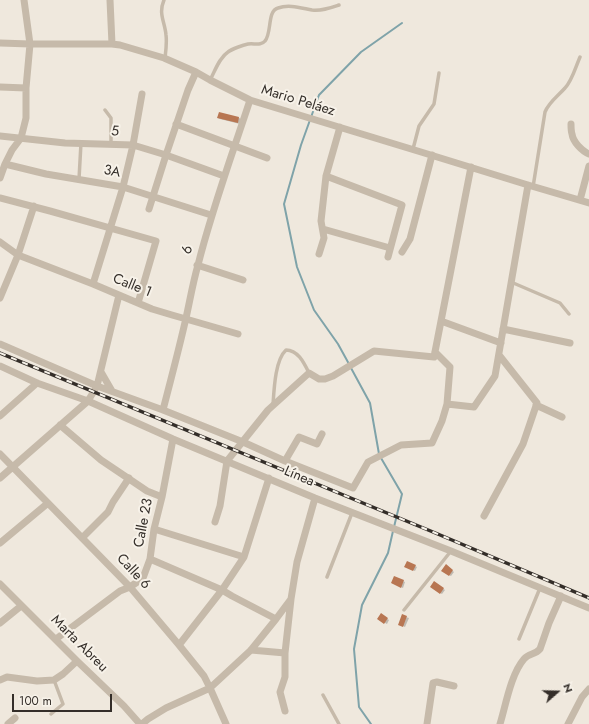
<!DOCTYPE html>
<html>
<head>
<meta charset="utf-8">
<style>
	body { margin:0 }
	#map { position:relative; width:589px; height:724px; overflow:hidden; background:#efe8dd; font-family:Jost,sans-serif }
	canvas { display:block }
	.north { position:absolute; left:537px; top:672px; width:40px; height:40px; -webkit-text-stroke:3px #f7f2e9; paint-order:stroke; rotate:70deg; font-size:11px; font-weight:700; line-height:16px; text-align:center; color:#342e29 }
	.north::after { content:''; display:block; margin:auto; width:14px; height:18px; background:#342e29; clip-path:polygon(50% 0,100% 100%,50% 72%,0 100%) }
	.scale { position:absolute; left:12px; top:694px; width:100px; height:18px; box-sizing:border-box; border:2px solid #342e29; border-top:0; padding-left:5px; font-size:12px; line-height:14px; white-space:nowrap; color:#342e29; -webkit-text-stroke:3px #f7f2e9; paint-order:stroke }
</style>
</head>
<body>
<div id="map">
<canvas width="589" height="724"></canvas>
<div class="north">N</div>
<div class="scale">100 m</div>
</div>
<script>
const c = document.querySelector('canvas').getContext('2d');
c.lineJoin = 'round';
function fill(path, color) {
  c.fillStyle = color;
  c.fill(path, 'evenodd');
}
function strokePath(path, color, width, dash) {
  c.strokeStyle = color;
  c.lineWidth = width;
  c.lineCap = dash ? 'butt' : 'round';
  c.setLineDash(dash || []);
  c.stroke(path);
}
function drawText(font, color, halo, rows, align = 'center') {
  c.font = font + ' Jost,sans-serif';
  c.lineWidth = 4;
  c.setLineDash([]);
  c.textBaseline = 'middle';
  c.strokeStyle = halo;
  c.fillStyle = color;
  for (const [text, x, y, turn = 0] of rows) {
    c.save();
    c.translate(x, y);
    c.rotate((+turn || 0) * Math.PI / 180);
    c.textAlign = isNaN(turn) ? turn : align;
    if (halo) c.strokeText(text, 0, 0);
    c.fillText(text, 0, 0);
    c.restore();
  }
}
fill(new Path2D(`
	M220,113L239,118L241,119L240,124L220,119L218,118Z
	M408,562L417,567L415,571L405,567Z
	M448,567L454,572L451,576L449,575Z
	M395,577L405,582L403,588L392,583Z
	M434,582L445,590L442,594L431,587Z
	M381,615L389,620L387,624L378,619Z
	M402,616L409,618L405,627L401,625Z`), '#0003');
strokePath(new Path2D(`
	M349,364L338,344L314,310L297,267L284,204L301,145L319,95L361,52L402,23
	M351,368L370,403L379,454
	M381,458L402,494L394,527
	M371,724L359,707L354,649L362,605L388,553L393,531`), '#7fa3a9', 2);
fill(new Path2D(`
	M219,112L239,117L238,123L217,118Z
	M407,561L416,565L413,571L404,567Z
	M446,564L453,570L449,576L441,571Z
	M394,576L404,580L401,588L391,583Z
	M434,581L444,588L440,594L430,587Z
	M381,613L388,618L384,624L377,619Z
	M402,614L407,616L403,627L398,625Z`), '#b87652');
strokePath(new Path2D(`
	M164,0C158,14 165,22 166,35C167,43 166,50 165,58
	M210,80C215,71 219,58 228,52C232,49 243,45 248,44C254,43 261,46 265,41C272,33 267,11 278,8C289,4 301,8 312,10C322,11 330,8 339,5
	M105,110L111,118V145
	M413,149L419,126L434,104L439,73
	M79,179L81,143
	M533,187L545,112C549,102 558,96 565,88C572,81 576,66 580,57
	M511,282L560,303L569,314
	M273,405C274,390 275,360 286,350C298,350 304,363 309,373
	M327,577L352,513
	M404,610L451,551
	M519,639L540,588
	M323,695L339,724
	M51,714L63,704L54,680`), '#c6baaa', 3.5);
strokePath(new Path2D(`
	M110,0L112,44
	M0,43L30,44H112L120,45L164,58L196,72L210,80L250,100L421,152L528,185L589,203
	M0,87L26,88
	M176,124L267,158
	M571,124C571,127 571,131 572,134C573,142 582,151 589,154
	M0,136L65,143L133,145L166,155L224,176
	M5,164L46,174L123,187L211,215
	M326,176L402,205L388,257
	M0,178L5,164L12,150L21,138L26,118V88L30,44L24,0
	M0,198L50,211L156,241L138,303
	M580,200L589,166
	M149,209L166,155L188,90L196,72
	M323,229L390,248
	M0,242L18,255L93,284L152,309L172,315L186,319L238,334
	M402,252L410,239L432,155
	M319,254L324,238L321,221L326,176L340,127
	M197,265L243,280
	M93,284L123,187L133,145L142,94
	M0,298L18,255L34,206
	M441,321L501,343
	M503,329L570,343
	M0,344L97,386L163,410L243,442L285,461L353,488L368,462L401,445L432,443L442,421L447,404L450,367L435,352
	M0,366L37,383L88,401L173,439L315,498L451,551L589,608
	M101,372L112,391
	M447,404L474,407L495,376L528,185
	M536,405L562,417
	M163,410C171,379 179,349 186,318C190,300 193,282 198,265C212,209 232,155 250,100
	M0,416L37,383
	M60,425L101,460L147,491L162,497
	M0,454L130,587L179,645L204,676L210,688L226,724
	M285,461L299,437L317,444L322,434
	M0,478L88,401L97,386L119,295
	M484,516L523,444L537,403L499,355
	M215,522L220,506L227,461L268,410L309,373L319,379H325L333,376L374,351L434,357L471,167
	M154,529L244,557
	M82,538L108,512L113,502L129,478
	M0,543L48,503
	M150,559L222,590L232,596L276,619
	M0,584L77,661L124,706L140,724
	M0,623L21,606
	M56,639L120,591L130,587L143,578L150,559L154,529L162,497L173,439
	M179,645L222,590L244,557L269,478
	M251,650L285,653
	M0,680L7,677L37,681L54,680L63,674L77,661
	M285,711L280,692L285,677V653L291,599
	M8,724L15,718
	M142,724L148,719L166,708L210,688L251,650L276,619L291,599L297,562L315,498
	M427,724L433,683L437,682L454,686
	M500,724C506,704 511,674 524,659C529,653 535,655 540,649L549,623L561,596
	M568,724L582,697L589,689`), '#c6baaa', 7);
const rail = new Path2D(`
	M0,353L433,532L589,598`);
strokePath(rail, '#342e29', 3.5);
strokePath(rail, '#f7f2e9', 2, [6]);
drawText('14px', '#342e29', '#f7f2e9', [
	["Mario Peláez",298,101,17],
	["5",115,132,2],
	["3A",112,172,10],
	["6",188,250,-75],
	["Calle 1",132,286,22],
	["Línea",299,477,23],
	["Calle 23",144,523,-79],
	["Calle 6",133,572,47],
	["Marta Abreu",79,644,45]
]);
</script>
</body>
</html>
